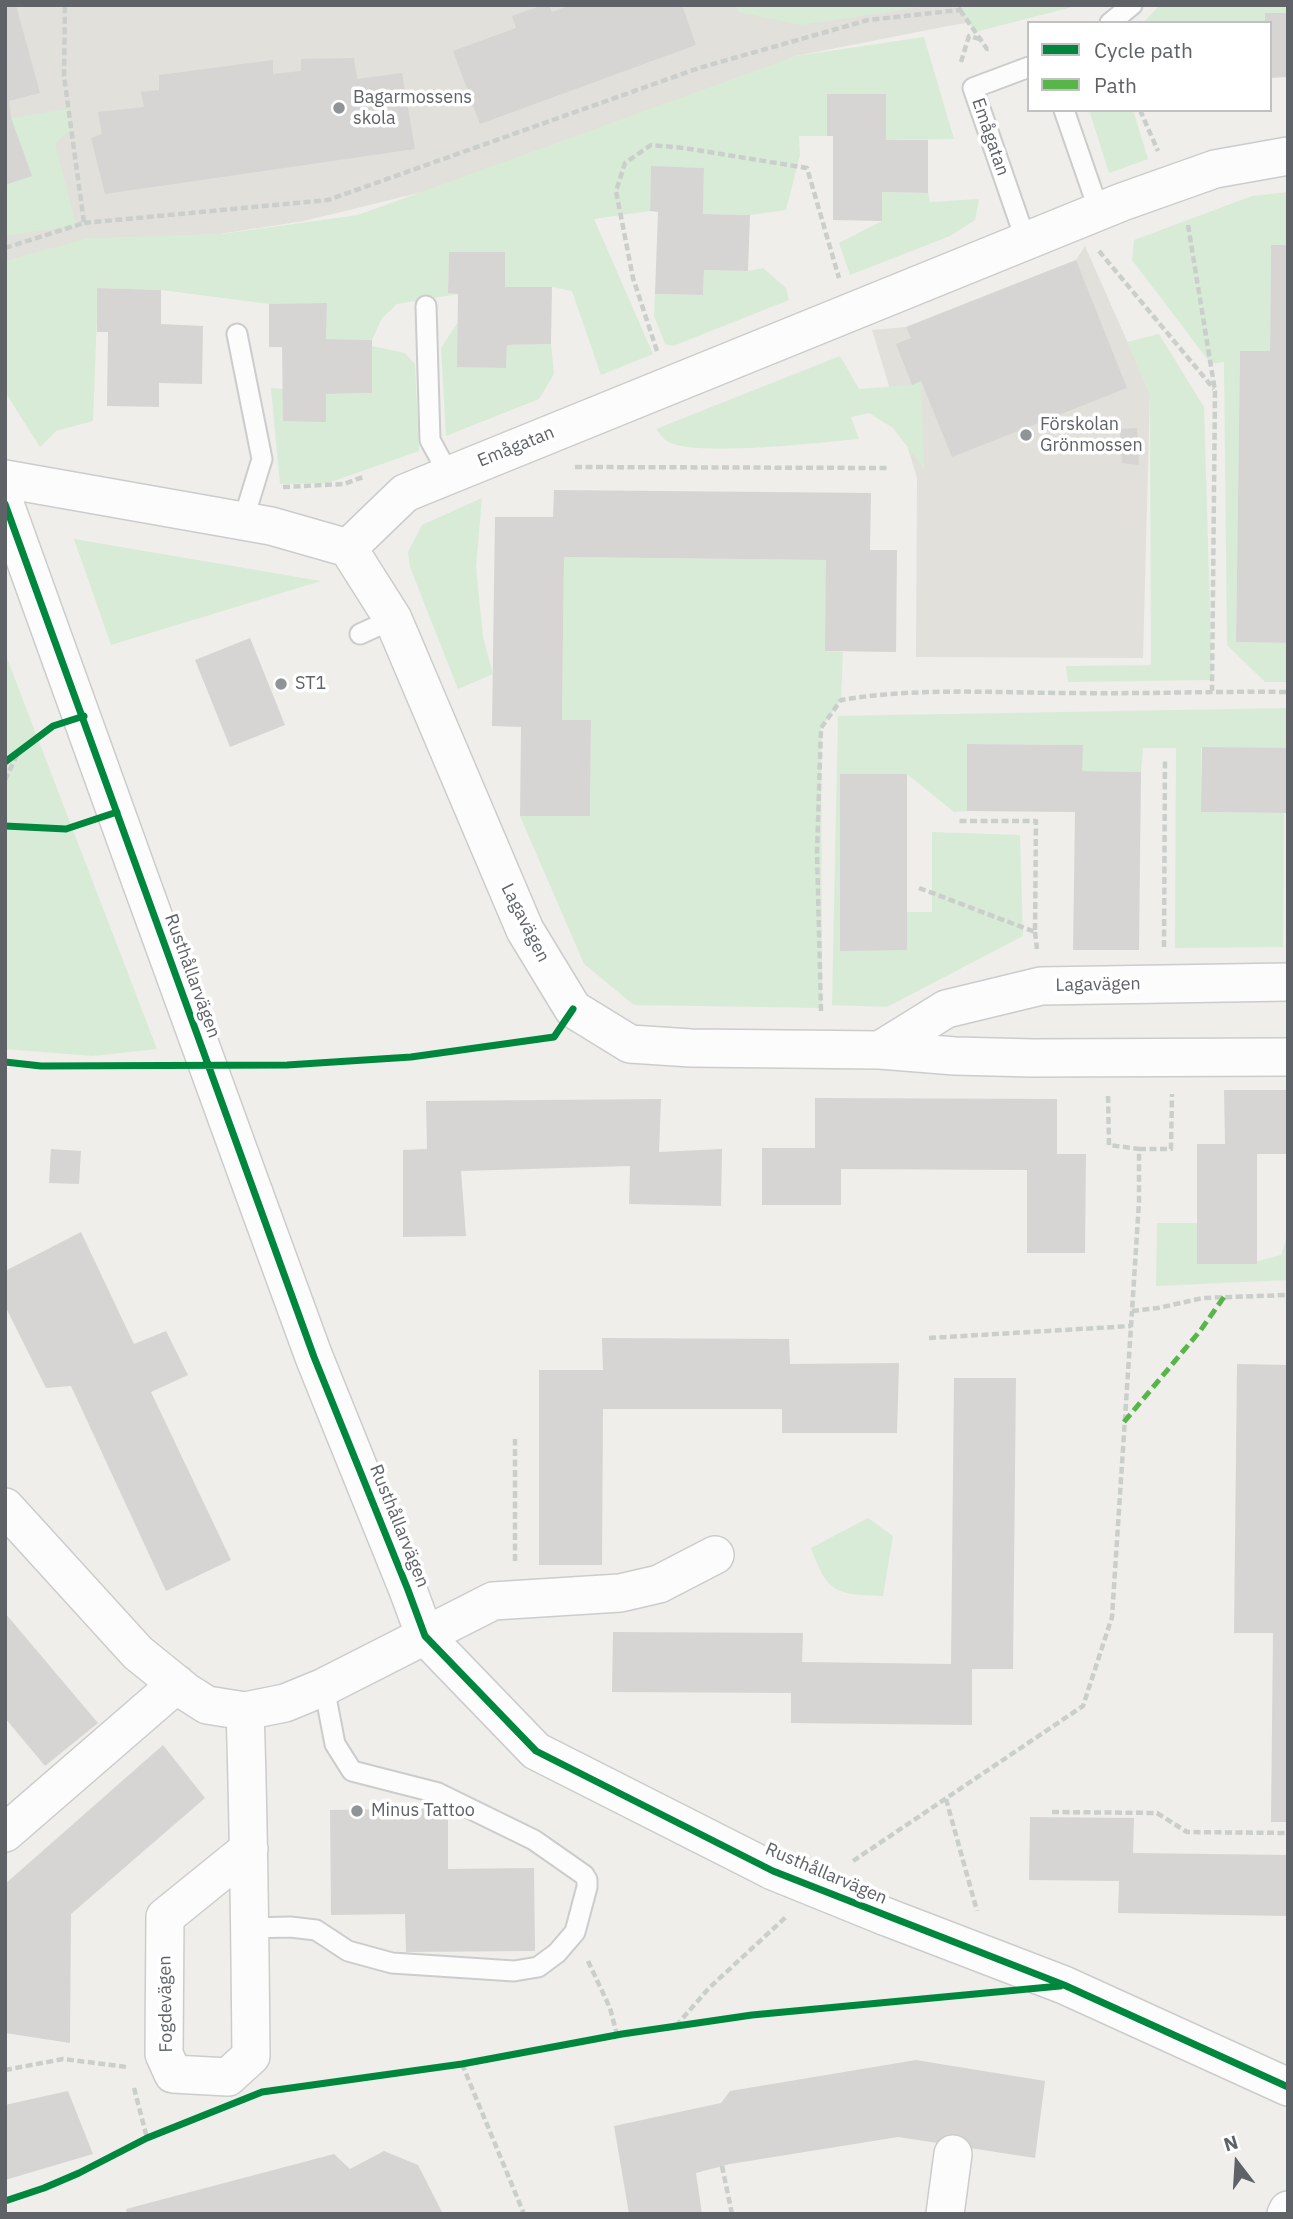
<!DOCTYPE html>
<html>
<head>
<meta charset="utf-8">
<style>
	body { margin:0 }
	#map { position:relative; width:1293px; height:2219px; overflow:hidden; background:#efeeea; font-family:"IBM Plex Sans",sans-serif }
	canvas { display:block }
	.frame { position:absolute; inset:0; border:7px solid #5f6368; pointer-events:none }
	.legend { position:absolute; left:1027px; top:21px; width:245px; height:91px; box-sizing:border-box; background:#fff; border:2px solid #bfc1c3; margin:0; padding:9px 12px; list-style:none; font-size:21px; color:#5f6368 }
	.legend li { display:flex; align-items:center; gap:14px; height:35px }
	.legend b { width:35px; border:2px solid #bfc1c3 }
	.north { position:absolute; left:1202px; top:2128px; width:70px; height:70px; -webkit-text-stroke:5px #fff; paint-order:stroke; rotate:343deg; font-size:19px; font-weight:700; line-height:28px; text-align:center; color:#5f6368 }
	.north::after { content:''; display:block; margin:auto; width:24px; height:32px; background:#5f6368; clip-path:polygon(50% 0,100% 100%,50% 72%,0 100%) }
</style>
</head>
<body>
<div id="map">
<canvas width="1293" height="2219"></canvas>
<div class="frame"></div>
<ul class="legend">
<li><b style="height:9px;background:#00873e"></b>Cycle path</li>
<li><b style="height:9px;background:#58b549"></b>Path</li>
</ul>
<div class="north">N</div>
</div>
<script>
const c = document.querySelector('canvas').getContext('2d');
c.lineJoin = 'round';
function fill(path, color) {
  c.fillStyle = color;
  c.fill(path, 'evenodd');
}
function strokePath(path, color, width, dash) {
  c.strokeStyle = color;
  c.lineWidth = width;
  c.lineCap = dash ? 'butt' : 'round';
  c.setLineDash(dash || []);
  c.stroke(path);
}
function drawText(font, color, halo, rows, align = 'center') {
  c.font = font + ' "IBM Plex Sans",sans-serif';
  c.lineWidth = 7;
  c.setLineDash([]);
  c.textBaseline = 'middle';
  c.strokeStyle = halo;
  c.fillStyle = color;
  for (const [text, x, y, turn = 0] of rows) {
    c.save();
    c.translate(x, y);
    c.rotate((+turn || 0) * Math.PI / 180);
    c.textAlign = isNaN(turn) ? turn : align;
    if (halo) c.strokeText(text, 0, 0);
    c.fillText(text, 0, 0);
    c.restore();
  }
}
fill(new Path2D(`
	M5,5H1080L948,26L796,56L549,161L304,221L5,267Z
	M1085,246L1150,393L1143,658L916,657L917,478L872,330L906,327L1076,260Z`), '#e2e0da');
fill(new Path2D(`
	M735,5H932L801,25L738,12Z
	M956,5H1080L975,32Z
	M1160,5H1288V13H1265V23H1143Z
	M924,37L954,139L886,140V94H827V136H799L800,155L786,210L750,215L703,214L704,168L651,167L650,211L594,219L653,354L601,375L572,291L552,287H505V252H449L448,293L458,294L397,304L382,318L372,340L326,339L327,304H269L161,290L98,288L93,421L56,431L40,447L5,392V261L88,238L221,234L358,215L796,56Z
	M68,109L71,130L55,143L76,225L5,236V185L32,176L11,118Z
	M1089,110H1133L1148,159L1109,173Z
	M882,192L928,193L930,202L979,199L975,220L950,236L850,275L839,243L882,221Z
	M1288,192V245H1271L1270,351H1240L1236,642L1288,643V682H1265L1227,645L1224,362L1211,364L1132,260L1134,240L1252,196Z
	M763,268L786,288L789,300L673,346L665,344L654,316L655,294L703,295L704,270L748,271Z
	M458,322L506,368L507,345L551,344L554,374L539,399L446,436L441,348Z
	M1159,334L1204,407L1212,680L1068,682L1066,666L1151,665L1150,393L1127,342Z
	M372,346L405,353L415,364L419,451L328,483L280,484L271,388L283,389V421H325L326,394L372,393Z
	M840,356L859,389L912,385L921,381L924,469L893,428L869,413L851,417L859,439C823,442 693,458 667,441C663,439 659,432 656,429Z
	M482,498L476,567L483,637L493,674L458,689L410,567L408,552L422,525Z
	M74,539L321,581L111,645Z
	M564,557L826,560V651L843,652L841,700L821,728L822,1008L634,1005L584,964L520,816H590L591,720H562Z
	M5,653L157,1049L93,1056L5,1049Z
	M1288,708V748H1201L1202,812L1284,813L1283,947L1175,948L1176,748H1143L1141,772L1082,771V745L968,744L967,811L954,812L907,774L840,775V950H907V912H932V832L1020,835L1023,936L887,1007L832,1005L838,716Z
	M1157,1223H1197V1263L1247,1264L1281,1255L1288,1233V1280L1156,1286Z
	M868,1518L893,1536L883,1596C835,1594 828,1594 811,1548Z`), '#d8ebd6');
fill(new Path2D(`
	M5,5H16L40,93L9,101L11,118L32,176L5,185Z
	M543,5H549L552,12L571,5H682L696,45L480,124L453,51L516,28L512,16Z
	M1265,13H1288V77L1270,78V23H1265Z
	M354,58L357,79L402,73L415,149L105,194L91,138L102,134L98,112L144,107L141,92L159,90V75L273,60V74L301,71V59Z
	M827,94H886V140H928V193L882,192V221L833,220V136H827Z
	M651,166L704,168L703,214L750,215L748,271L704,270L703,295L655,294L658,212L650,211Z
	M1271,245H1288V643L1236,642L1240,351H1270Z
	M449,252H505V287H552L551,344L507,345L506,368L457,367L458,294L448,293Z
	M1076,260L1127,388L952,457L921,381L912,385L896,344L911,338L906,327Z
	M97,288L161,290V324L203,326L202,384L159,383V407L107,406L108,332H97Z
	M327,303L326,339L372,340V393L326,394V422L283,421L282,347H269V304Z
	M1137,428L1139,465L1122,463L1120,429Z
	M554,490L871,493L870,550H897L896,652L825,651L826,560L564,557L562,720H591L590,816H520L521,727L492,726L495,517H553Z
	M250,638L285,725L230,747L195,660Z
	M967,744L1083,745L1082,771L1141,772L1139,950H1073L1075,812L967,811Z
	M1202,747L1288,748V813L1201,812Z
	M840,774H907V950L840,951Z
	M1224,1090H1288V1154H1257V1264H1197V1144H1225Z
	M815,1098L1057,1099V1154H1086L1085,1253H1027V1170L841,1169V1205H762V1148H815Z
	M661,1099L659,1152L722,1149L721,1206L629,1204L630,1166L461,1171L466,1236L403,1237V1150L427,1149L426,1101Z
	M51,1149L81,1151L79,1184L49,1183Z
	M81,1232L134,1344L166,1331L188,1375L151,1392L231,1560L166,1591L71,1386L46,1388L5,1306V1271Z
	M602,1338L789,1339L790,1364L899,1363L897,1433H782V1409H603L602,1565H539V1370H603Z
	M1237,1364L1288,1365V1822H1271L1273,1633H1234Z
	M954,1378H1016L1013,1669H972V1725L791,1723V1693L612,1692L613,1632L803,1633L802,1662L951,1664Z
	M5,1613L98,1723L45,1766L5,1718Z
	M163,1745L205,1798L71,1914L70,2043L5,2033V1884Z
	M448,1808V1869L534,1868L535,1951L406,1952L405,1914L331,1915L330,1810Z
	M1030,1817L1134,1818L1133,1853L1288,1855V1916L1118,1913L1119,1881L1029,1880Z
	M916,2060L1045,2081L1035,2158L898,2137L730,2164L696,2173L702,2214H629L614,2126L721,2103L730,2091Z
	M68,2091L93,2154L5,2180V2105Z
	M384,2151L418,2165L443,2214H127L126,2209L334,2154L350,2169Z`), '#d6d5d3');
const service = new Path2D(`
	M1110,23L1132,5
	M1064,110L1099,211
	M1026,241L973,88L1029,67
	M426,306L430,440L449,475
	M237,334L262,459L243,521
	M360,634L393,619
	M250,1928L290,1927L316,1930L348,1951L392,1963L514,1971L538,1967L557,1953L575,1932L587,1887V1880L584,1875L534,1840L438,1793L352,1771L335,1744L324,1687`);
const minor = new Path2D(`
	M5,479L271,526L348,548
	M5,504L141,882
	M348,548L393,619L525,930L573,1009L630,1044L691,1048L880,1050L955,1056L1033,1058L1288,1057
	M348,548L405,493L1122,202L1215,169L1288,156
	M880,1050L946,1009L1041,986L1288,982
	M254,1193L314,1357L408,1590L425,1636L536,1751L773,1871
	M5,1507L138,1653L185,1691L207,1705L245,1711L285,1703L324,1687L493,1601L620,1593L659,1584L715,1555
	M245,1711C249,1826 250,1941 251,2056L228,2077L173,2074L164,2054L165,1917L249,1849
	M5,1833L177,1684
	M884,1916L1064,1985L1288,2087
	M945,2214L953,2154
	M1286,2214L1288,2210`);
strokePath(service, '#cbcccc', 23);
strokePath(minor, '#cbcccc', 40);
strokePath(new Path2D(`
	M960,10L987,49L992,48
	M961,62L969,36L980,39
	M1140,110L1158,151
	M84,223L328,200L699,68L868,20L960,10L956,5
	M1188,225L1215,391L1212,691
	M5,248L84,223L64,76L65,5
	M1099,251L1214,389
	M657,351L633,278L616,191L625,163L651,145L684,148L807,168L839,278
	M575,467L887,468
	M283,487L344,484L363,477
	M5,780L18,753
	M919,888L1035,932L1036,821H958
	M1035,932L1037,949
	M1164,947L1165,758
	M821,1011L817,853L821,728L841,700C917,687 997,693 1075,693C1146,694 1217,691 1288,692
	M1108,1096L1109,1145L1139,1149V1202L1132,1311L1158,1308L1203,1298L1288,1295
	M1139,1149H1171L1172,1094
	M929,1338L1131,1326
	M515,1561V1439
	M946,1799L977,1911
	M1052,1812L1157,1813L1187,1832L1288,1833
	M853,1861L1083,1706L1112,1617L1132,1311
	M588,1961L610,2008L617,2035
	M676,2026L709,1988L787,1916
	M462,2064L524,2214
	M5,2070L63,2059L127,2067
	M134,2088L147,2138
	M722,2166L732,2214`), '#cacfcc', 4.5, [7, 3.5]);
strokePath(service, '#fdfcfc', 19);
strokePath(minor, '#fdfcfc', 37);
const minorBridge = new Path2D(`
	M141,882L254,1193
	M773,1871L884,1916`);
strokePath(minorBridge, '#cbcccc', 40, []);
strokePath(minorBridge, '#fdfcfc', 37);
strokePath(new Path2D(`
	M1124,1422L1200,1331L1224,1297`), '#58b549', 5, [10, 5]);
strokePath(new Path2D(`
	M5,504L314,1357L408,1590L425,1636L536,1751L773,1871L1064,1985L1288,2087
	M5,762L53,726L84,716
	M5,826L66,829L117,812
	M5,1062L41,1066L287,1065L411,1057L554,1037L573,1009
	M5,2201L44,2188L79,2173L147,2138L262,2092L462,2064L622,2034L752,2015L1060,1986`), '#00873e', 7);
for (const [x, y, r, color] of [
	[339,108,7,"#919496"],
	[1026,435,7,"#919496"],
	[281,684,7,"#919496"],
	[357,1811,7,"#919496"]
]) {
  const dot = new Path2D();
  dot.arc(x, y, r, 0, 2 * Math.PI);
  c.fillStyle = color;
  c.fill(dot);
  strokePath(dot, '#fff', 2.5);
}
drawText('18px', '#5f6368', '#fff', [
	["Bagarmossens",353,98],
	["skola",353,119],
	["Förskolan",1040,425],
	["Grönmossen",1040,446],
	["ST1",295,684],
	["Minus Tattoo",371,1811]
], 'left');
drawText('18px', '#5f6368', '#fff', [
	["Emågatan",990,137,71],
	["Emågatan",516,447,-22],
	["Lagavägen",525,923,63],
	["Rusthållarvägen",192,976,70],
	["Lagavägen",1098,985,-1],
	["Rusthållarvägen",399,1526,68],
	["Rusthållarvägen",826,1874,23],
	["Fogdevägen",166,2004,-91]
]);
</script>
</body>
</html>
